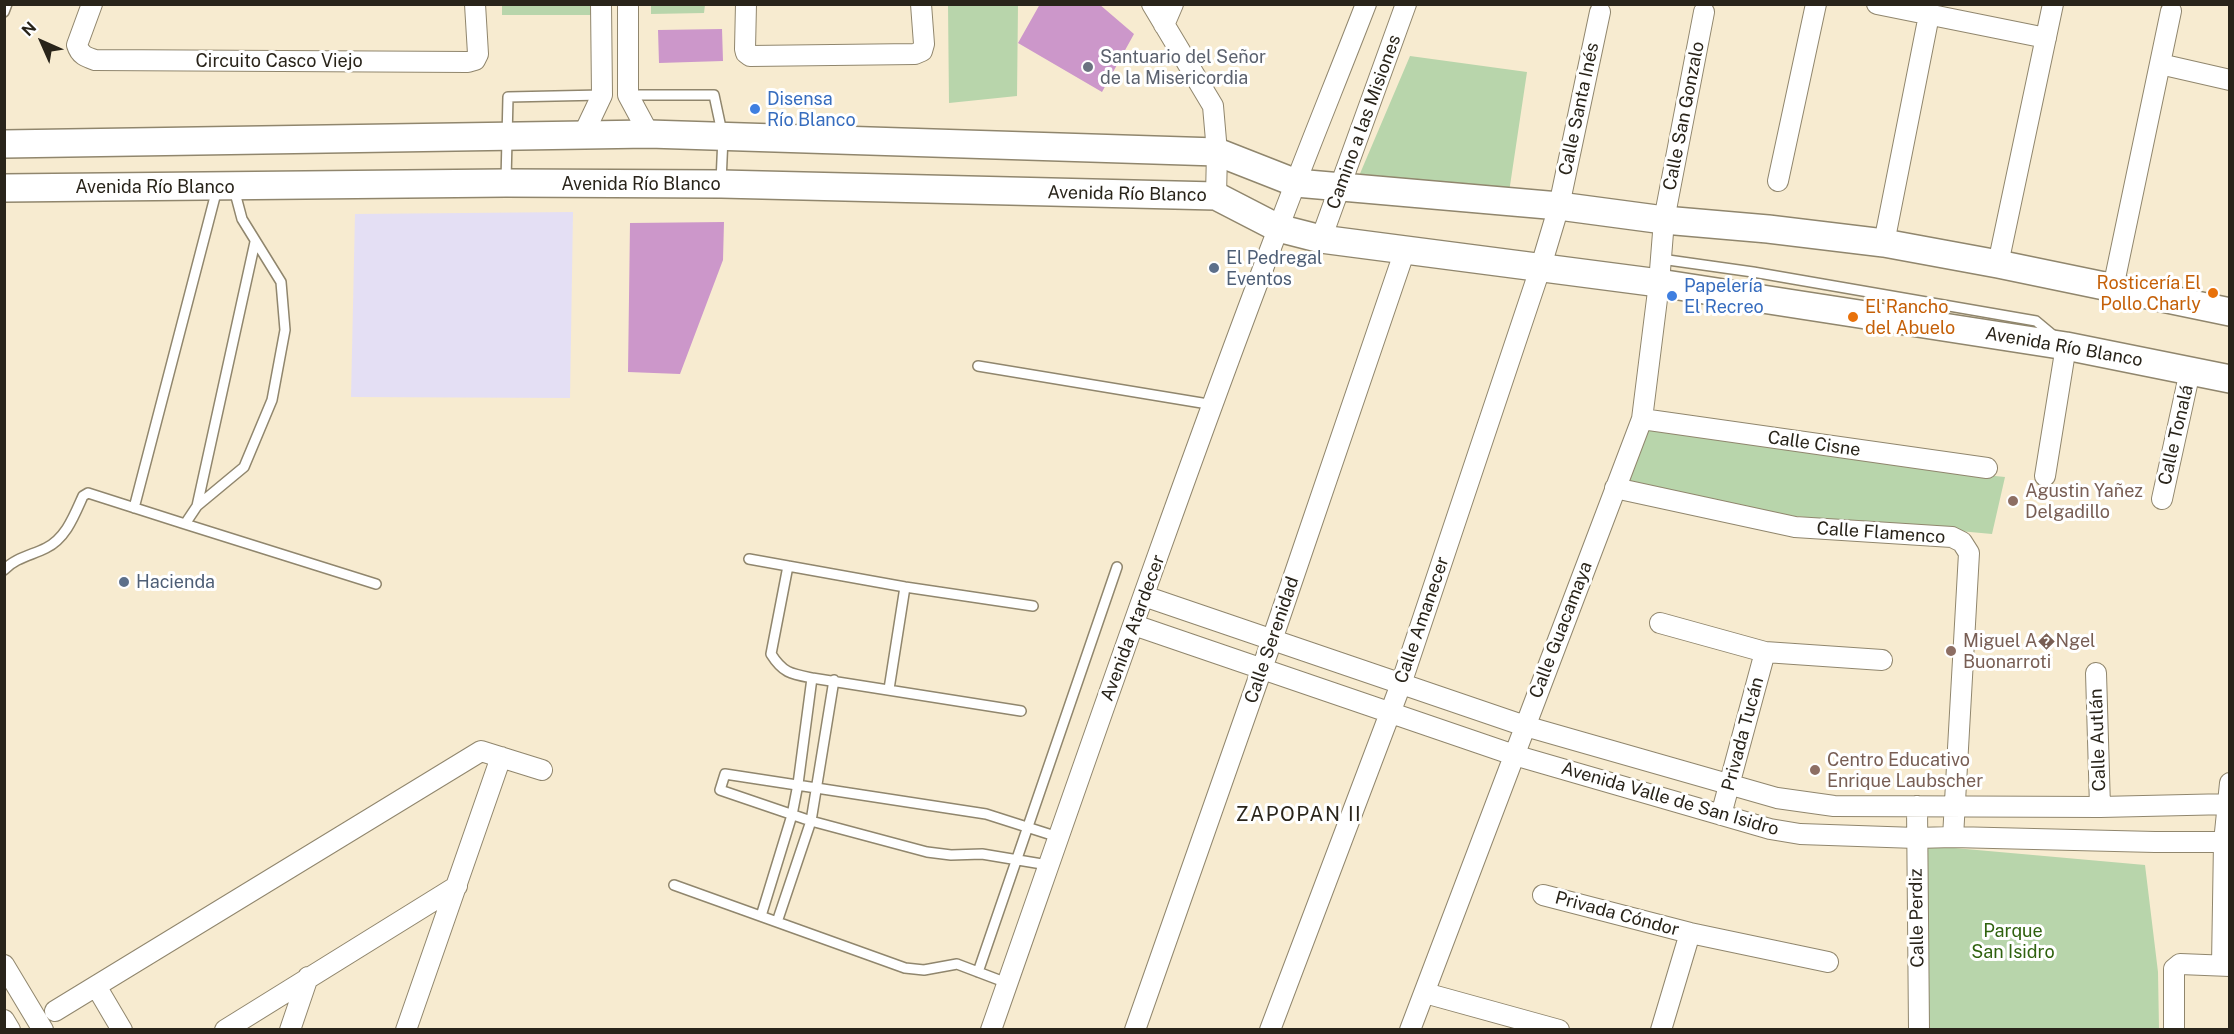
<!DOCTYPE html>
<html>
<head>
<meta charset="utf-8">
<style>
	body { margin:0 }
	#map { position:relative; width:2234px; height:1034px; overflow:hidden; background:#f7ebd0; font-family:"Public Sans",sans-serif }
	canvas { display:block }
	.frame { position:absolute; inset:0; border:6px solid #29241a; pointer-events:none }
	.north { position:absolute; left:12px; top:12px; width:60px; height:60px; -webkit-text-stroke:4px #fff; paint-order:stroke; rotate:315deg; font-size:16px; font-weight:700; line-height:24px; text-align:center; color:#29241a }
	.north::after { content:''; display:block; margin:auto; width:21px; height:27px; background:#29241a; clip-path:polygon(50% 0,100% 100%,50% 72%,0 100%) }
</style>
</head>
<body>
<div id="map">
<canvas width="2234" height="1034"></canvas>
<div class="frame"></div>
<div class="north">N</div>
</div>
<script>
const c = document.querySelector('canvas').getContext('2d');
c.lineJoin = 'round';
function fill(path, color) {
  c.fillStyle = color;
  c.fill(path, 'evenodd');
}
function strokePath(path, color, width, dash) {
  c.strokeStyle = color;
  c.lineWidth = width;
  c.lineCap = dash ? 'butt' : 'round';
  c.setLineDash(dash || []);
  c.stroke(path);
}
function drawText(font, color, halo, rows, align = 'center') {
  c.font = font + ' "Public Sans",sans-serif';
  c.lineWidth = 6;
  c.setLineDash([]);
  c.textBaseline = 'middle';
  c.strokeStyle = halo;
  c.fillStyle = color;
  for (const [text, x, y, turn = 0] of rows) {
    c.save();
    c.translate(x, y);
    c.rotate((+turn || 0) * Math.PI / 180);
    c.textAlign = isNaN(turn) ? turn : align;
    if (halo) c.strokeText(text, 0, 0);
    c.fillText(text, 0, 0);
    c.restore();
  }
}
fill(new Path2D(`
	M573,212L570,398L351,397L355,214Z`), '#e4dff4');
fill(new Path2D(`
	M502,5H594V15H502Z
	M651,5H705L704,13L651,14Z
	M948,5H1018L1017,96L949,103Z
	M1410,56L1527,72L1508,199L1356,183Z
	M1645,427L1985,475L2005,477L1992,534L1794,516L1625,486Z
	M1921,845L2145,865L2158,972L2159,1029H1926Z`), '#b8d5ab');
fill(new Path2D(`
	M1040,4H1099L1134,34L1102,92L1018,43Z
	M722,29L723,61L659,63L658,30Z
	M724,222L723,260L680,374L628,372L630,223Z`), '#cc97ca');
const lane = new Path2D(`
	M4,12L7,4
	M629,95H714L723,137L721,182
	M506,181L508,97L602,95
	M1661,259L1753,272L2036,321L2054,336
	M978,366L1214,405
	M197,506L255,242
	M134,508L217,189
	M185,524L376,584
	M749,559L905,587L1033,606
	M788,566L771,654C783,673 791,674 812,678L1021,711
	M4,570C15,558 32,555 46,548C66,538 74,516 83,496L88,493L185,524L197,506L244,467L272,400L285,330L281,282L242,219L234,189
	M889,689L905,587
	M1048,865L982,854L951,855L927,852L811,821L720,790L725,774L986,814L1058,837
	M674,885L905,968L924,970L957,964L1007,983
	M761,916L792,815L798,784L812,678
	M777,922L811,821L834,680
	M978,972L1117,567`);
const street = new Path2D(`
	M92,4L77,45C80,55 86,57 95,60L468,62L475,60L478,54L475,4
	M628,4V95L649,134
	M746,4L745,49L746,53L750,56L915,54L922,51L924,44L921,4
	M1152,4L1213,106L1217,152L1216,196
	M1877,4L2046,38
	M1164,25L1173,4
	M2160,64L2230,80
	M583,135L602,95L601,4
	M1778,181L1816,4
	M1321,239L1406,4
	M1884,243L1929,15
	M1998,264L2053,4
	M2113,288L2171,11
	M1642,419L1987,468
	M2045,476L2066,346
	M1615,488L1795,527L1952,537L1962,542L1969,553L1953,837
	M2162,499L2190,371
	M1144,596L1525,726L1777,798L1834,806L2100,807L2230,804
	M1660,623L1765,652L1882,660
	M1134,625L1514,755L1770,829L1800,834L1916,838L1953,837L2155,842H2230
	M2096,673L2100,807
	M1917,806L1919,1030
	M1721,815L1765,652
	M1543,895L1690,933L1828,962
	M4,965L43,1030
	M2222,965L2224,842L2230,783
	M96,986L122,1030
	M1425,993L1559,1030
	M55,1011L481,751L542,770
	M4,1020L10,1030
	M225,1030L457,886
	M290,1030L308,977
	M406,1030L501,757
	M991,1030C1085,762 1177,494 1278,229C1306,154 1337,79 1366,4
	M1135,1030L1272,640L1405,250
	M1270,1030L1401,684L1541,266L1559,206L1600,12
	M1410,1030L1642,419L1659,283L1664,220L1704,12
	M1661,1030L1690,933
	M2174,1030V969L2180,964L2230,966`);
const secondary = new Path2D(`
	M4,144L649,134L1217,152L1296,183L1559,206L1664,220L1768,229L1884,243L1998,264L2230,312
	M4,188L506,183L721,184L1216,196L1278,228L1321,239L1659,283L2066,346L2230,379`);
strokePath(lane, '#90866d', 12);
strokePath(street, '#90866d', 22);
strokePath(secondary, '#90866d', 30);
strokePath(lane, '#fff', 9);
strokePath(street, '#fff', 20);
strokePath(secondary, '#fff', 27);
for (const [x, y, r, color] of [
	[1088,67,6,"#6b7280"],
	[755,109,6,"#3f7fe0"],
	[1214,268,6,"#5c6f8a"],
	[2213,293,6,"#e8710a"],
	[1672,296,6,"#3f7fe0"],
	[1853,317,6,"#e8710a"],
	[2013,501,6,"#8d6e63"],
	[124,582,6,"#5c6f8a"],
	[1951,651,6,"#8d6e63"],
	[1815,770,6,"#8d6e63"]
]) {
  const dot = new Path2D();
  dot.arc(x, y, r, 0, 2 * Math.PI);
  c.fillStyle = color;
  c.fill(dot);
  strokePath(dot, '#fff', 2);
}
drawText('18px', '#5b616d', '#fff', [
	["Santuario del Señor",1100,57],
	["de la Misericordia",1100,78]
], 'left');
drawText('18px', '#29241a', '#fff', [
	["Circuito Casco Viejo",279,61],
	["Calle Santa Inés",1579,109,-78],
	["Calle San Gonzalo",1684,116,-79],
	["Camino a las Misiones",1364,122,-70],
	["Avenida Río Blanco",641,184],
	["Avenida Río Blanco",155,187],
	["Avenida Río Blanco",1127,194,1],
	["Avenida Río Blanco",2064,347,10],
	["Calle Tonalá",2176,435,-77],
	["Calle Cisne",1814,444,8],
	["Calle Flamenco",1881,533,4],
	["Calle Amanecer",1422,620,-71],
	["Avenida Atardecer",1133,628,-70],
	["Calle Guacamaya",1561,630,-69],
	["Calle Serenidad",1272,640,-71],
	["Privada Tucán",1743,734,-75],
	["Calle Autlán",2098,740,-92],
	["Avenida Valle de San Isidro",1670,799,16],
	["Privada Cóndor",1617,914,15],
	["Calle Perdiz",1917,918,-91]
]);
drawText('18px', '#366cbe', '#fff', [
	["Disensa",767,99],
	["Río Blanco",767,120],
	["Papelería",1684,286],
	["El Recreo",1684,307]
], 'left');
drawText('18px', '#4e5e75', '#fff', [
	["El Pedregal",1226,258],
	["Eventos",1226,279],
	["Hacienda",136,582]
], 'left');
drawText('18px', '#c56008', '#fff', [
	["Rosticería El",2201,283],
	["Pollo Charly",2201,304],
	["El Rancho",1865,307,"left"],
	["del Abuelo",1865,328,"left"]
], 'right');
drawText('18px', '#785e54', '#fff', [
	["Agustin Yañez",2025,491],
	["Delgadillo",2025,512],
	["Miguel A�Ngel",1963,641],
	["Buonarroti",1963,662],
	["Centro Educativo",1827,760],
	["Enrique Laubscher",1827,781]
], 'left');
drawText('18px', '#30620f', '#fff', [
	["Parque",2013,931],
	["San Isidro",2013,952]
]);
c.letterSpacing = '1.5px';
drawText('20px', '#29241a', '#fff', [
	["ZAPOPAN II",1299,815]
]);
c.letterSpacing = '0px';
</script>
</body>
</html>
